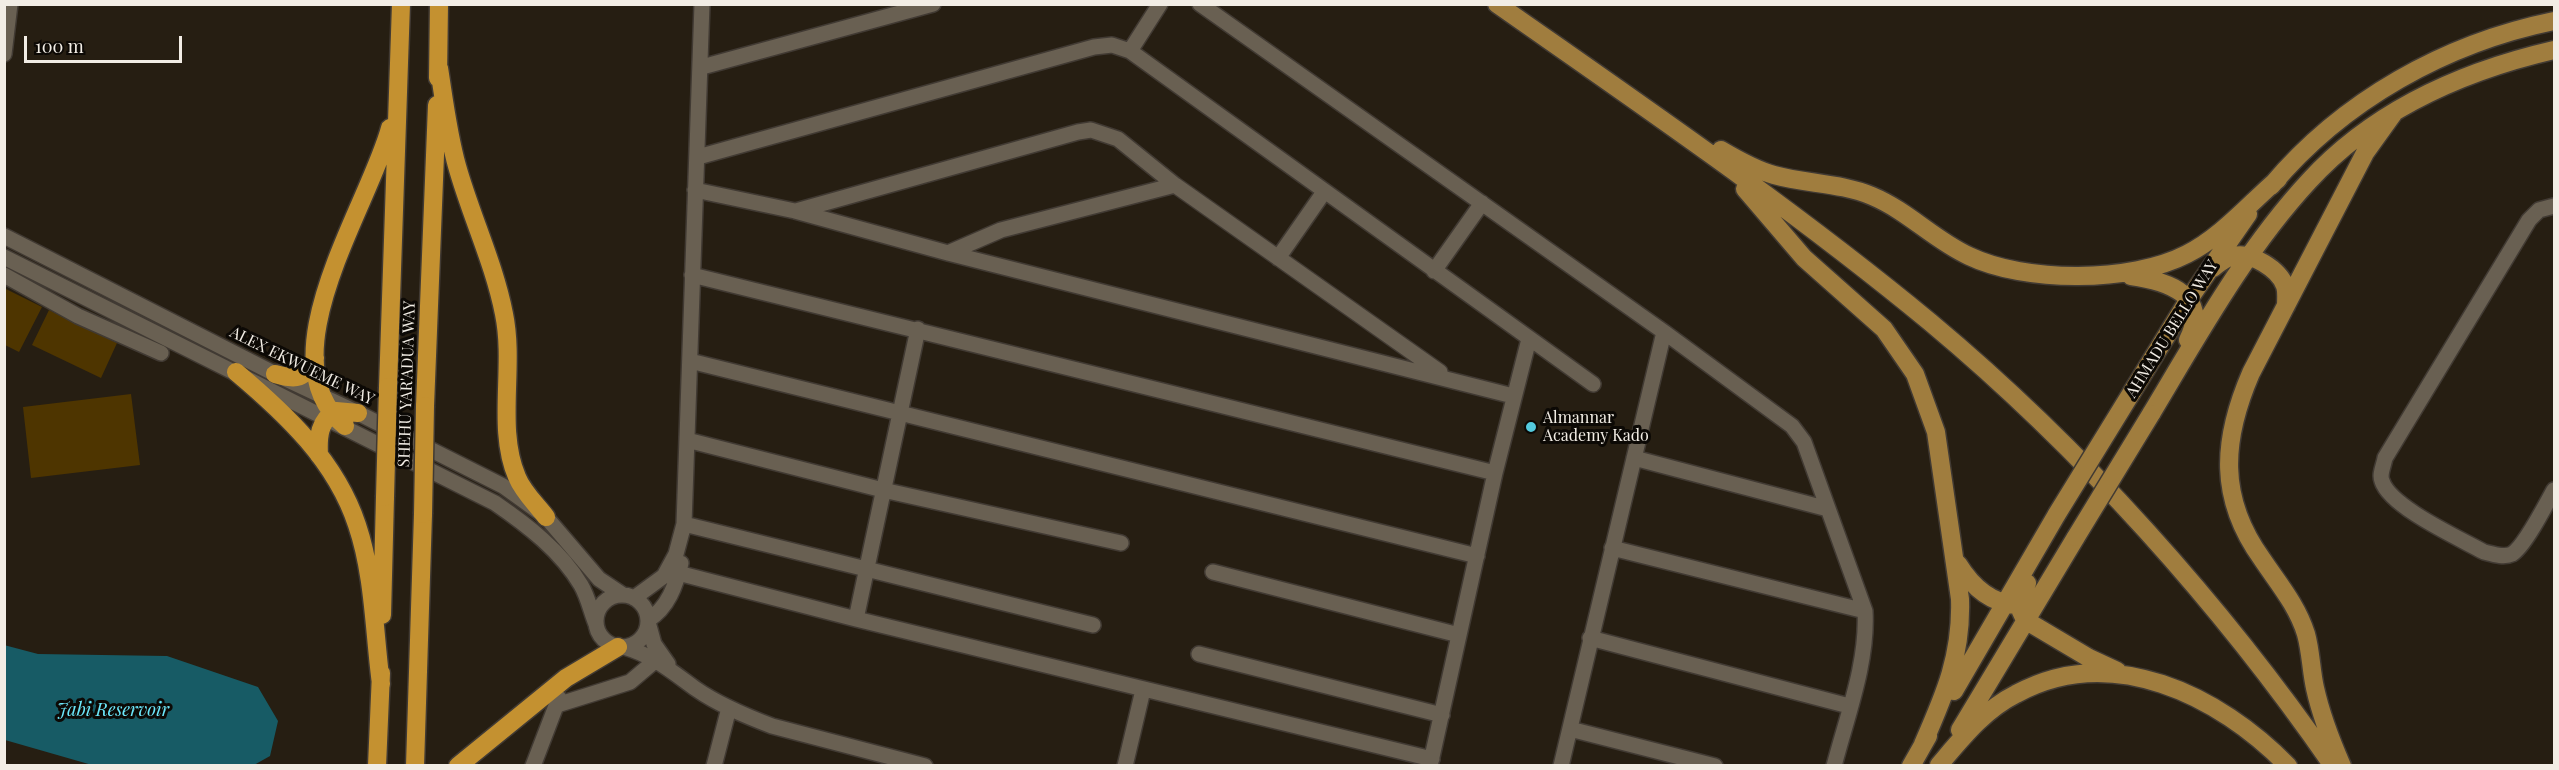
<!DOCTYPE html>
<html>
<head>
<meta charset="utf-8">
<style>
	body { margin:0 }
	#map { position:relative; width:2559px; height:770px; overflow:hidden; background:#261e12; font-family:"Playfair Display",serif }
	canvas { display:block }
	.frame { position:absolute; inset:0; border:6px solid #f2ede5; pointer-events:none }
	.scale { position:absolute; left:24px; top:36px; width:158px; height:27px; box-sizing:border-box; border:3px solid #f2ede5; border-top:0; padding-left:8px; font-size:18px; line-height:21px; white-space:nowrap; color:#f2ede5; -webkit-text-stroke:4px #0c0905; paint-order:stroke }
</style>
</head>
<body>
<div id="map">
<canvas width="2559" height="770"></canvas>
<div class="frame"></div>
<div class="scale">100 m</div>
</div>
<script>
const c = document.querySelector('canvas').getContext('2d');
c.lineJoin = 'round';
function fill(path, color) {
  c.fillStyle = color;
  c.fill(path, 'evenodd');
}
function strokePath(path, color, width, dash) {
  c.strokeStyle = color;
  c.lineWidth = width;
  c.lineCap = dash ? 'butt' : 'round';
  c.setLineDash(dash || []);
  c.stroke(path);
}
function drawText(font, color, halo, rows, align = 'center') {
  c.font = font + ' "Playfair Display",serif';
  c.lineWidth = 6;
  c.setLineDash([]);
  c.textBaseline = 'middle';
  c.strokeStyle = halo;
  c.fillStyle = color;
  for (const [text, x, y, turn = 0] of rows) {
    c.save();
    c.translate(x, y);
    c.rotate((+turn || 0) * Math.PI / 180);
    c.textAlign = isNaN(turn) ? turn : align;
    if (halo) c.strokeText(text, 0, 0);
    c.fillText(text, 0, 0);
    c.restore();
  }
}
fill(new Path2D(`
	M4,288L42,307L19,352L5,345Z
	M49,310L117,343L101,378L32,345Z
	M131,394L140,465L31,478L23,407Z`), '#4e3500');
fill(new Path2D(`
	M4,645L38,654L167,656L258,687L278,721L270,756L254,765H92L5,740Z`), '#175b65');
const minor = new Path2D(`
	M1200,4L1664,332L1792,426L1804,442L1865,611C1868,662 1847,716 1834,766
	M1130,51L1593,384
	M4,54L10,4
	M702,67L933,4
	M698,157L1094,47L1112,45L1130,51L1160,4
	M695,190L795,211L948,253L1513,396
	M2554,206L2539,210L2529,220L2385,458C2384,465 2379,474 2382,481C2390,507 2459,538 2484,552C2492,554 2504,558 2512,554C2525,546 2546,504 2554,490
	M796,211L1078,132L1091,130L1118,139L1175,185L1440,372
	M4,236L275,374L358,413L503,486L546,517L599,579L623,595
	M948,253L1001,230L1175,185
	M4,257L495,503C527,525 561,551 581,585C588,597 591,612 596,624
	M1278,258L1324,192
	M1434,271L1482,203
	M4,275L78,316L161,353
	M692,275L1495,473
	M690,361L1477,556
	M687,440L883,490L1121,543
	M1634,458L1828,509
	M684,524L1093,625
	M1612,548L1865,611
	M1213,572L1459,635
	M678,573L856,619L1432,759
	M596 621a26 26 0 1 1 52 0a26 26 0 1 1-52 0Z
	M634,598L664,576L676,554L684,524L702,4
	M856,619L918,329
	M648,620C668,608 676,585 681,563
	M648,622L654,644L668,664
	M1590,638L1849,706
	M624,647C654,656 671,671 696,689C719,705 746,716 772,726L925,766
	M1199,654L1442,715
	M557,705L630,682L656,660
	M1570,729L1715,766
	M533,766L559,698
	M714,766L729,708
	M1125,766L1143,690
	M1430,766L1495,473L1529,339
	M1561,766L1664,332`);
const major = new Path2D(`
	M1497,4C1644,107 1792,208 1930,322C2081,448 2221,604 2333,766
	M1721,150C1738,160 1756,170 1774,175C1807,184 1841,183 1872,196C1908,211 1934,240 1969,256C2025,283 2131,283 2187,254C2221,237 2249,204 2278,179
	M2271,186C2343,100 2446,43 2554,21
	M1745,189L1804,258L1884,329L1915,374L1936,432L1960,599C1962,655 1945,694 1923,744
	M2213,268C2219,263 2226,257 2234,256C2251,252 2279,269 2285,286C2287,292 2286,299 2286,306
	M2131,276C2167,281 2211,295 2188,340
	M2132,392L2189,299L2248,214
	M2151,414C2199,334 2246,249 2309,181C2374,110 2463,71 2554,50
	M1958,564C1971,585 1989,603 2016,605
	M2027,583L2018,605L2025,620L2089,658L2117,671
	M1954,691L2057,514
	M1960,730L2076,537
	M1939,765C1962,738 1984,710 2016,694C2111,642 2219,695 2288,766
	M1911,766L1928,736
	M2342,766C2331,741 2321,715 2315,688C2311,670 2311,652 2306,634C2297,605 2278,583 2262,559C2218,498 2222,440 2251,373L2365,153L2393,114`);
const highway = new Path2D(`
	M439,68C444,100 448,134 457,166C471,216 494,263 504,314C515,367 496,428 517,477C523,492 536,504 546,517
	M438,78L439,4
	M236,372C286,414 336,461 357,525C374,575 374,631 381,684
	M275,374C297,380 304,380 315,358
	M388,387L401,4
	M425,406L437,105
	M345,426C263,360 370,204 390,128
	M319,455C318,437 319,420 336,411L358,413
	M382,615L385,497
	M377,766L381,673
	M415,766L423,514
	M458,766L566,678L618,647`);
strokePath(minor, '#413a33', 18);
strokePath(major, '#413a33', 21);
strokePath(highway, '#413a33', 21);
strokePath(minor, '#696052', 15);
strokePath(major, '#a07d3e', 18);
strokePath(highway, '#c49130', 18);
const majorBridge = new Path2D(`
	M2057,514L2132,392
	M2076,537L2151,414`);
const highwayBridge = new Path2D(`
	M385,497L388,387
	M423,514L425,406`);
strokePath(majorBridge, '#413a33', 21, []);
strokePath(highwayBridge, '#413a33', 21, []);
strokePath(majorBridge, '#a07d3e', 18);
strokePath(highwayBridge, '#c49130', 18);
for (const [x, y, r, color] of [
	[1531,427,6,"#54cadd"]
]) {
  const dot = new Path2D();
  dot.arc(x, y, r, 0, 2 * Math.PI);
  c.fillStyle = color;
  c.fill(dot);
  strokePath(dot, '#0c0905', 2);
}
drawText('16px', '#f2ede5', '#0c0905', [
	["AHMADU BELLO WAY",2172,329,-58],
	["ALEX EKWUEME WAY",302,366,26],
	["SHEHU YAR'ADUA WAY",407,384,-88]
]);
drawText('16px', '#f2ede5', '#0c0905', [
	["Almannar",1543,418],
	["Academy Kado",1543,436]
], 'left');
drawText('italic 18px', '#6ce8fb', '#0c0905', [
	["Jabi Reservoir",113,710]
]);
</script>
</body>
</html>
